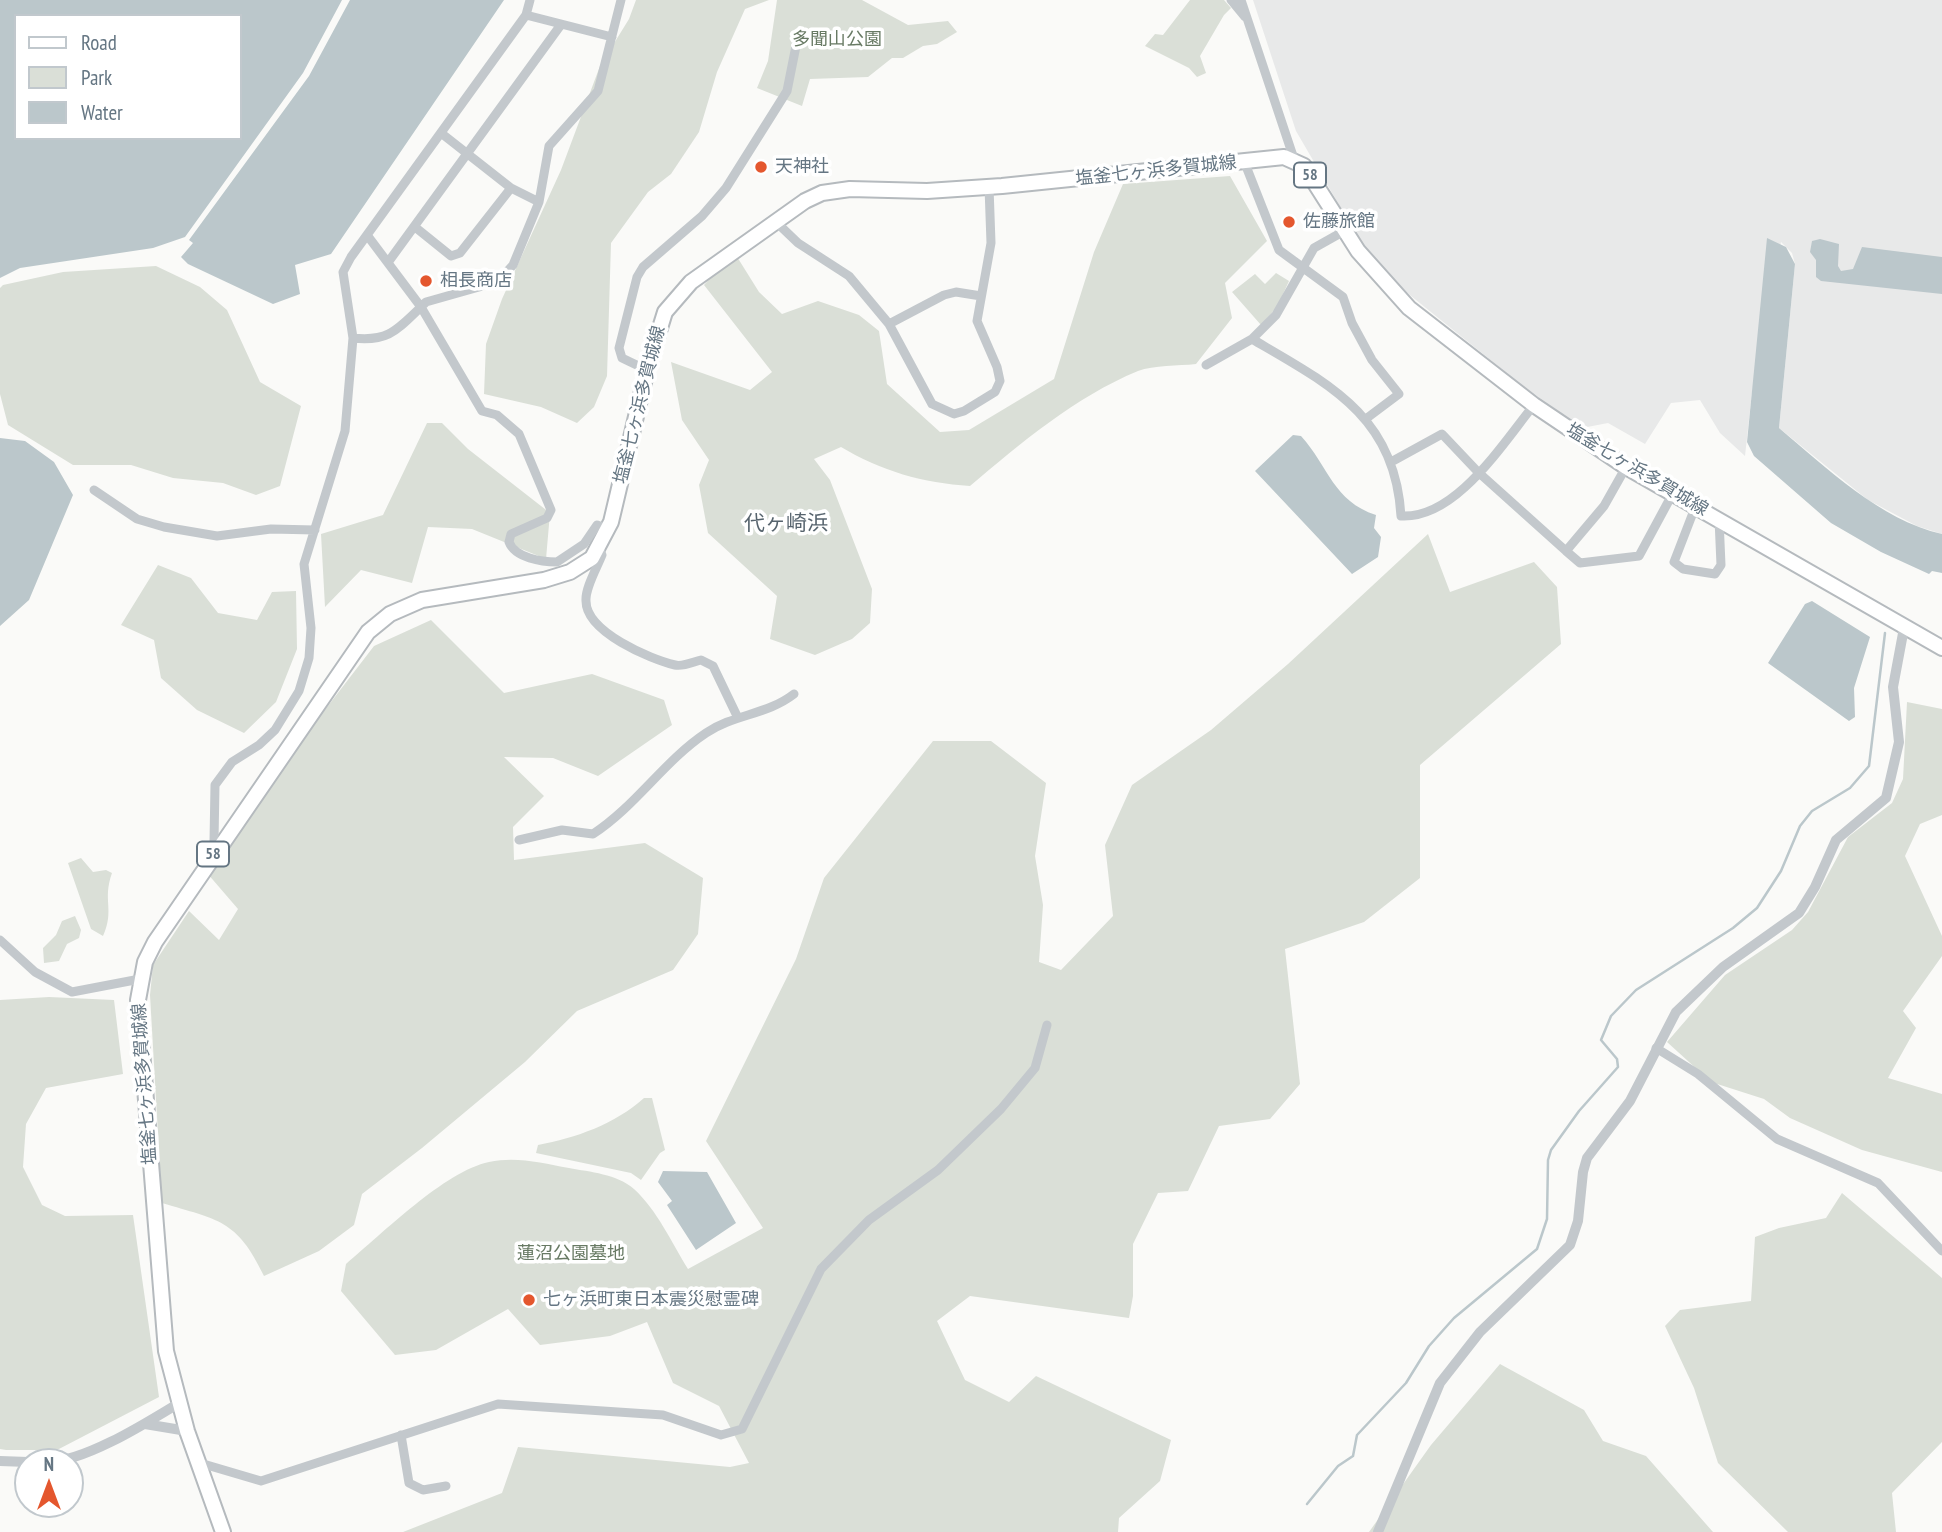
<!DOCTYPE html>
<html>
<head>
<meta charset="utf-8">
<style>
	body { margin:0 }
	#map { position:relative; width:1942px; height:1532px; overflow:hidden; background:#fafaf8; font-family:"PT Sans Narrow",sans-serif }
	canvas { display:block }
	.legend { position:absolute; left:14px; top:14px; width:228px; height:126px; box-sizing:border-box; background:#fff; border:2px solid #c1c8cd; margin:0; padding:9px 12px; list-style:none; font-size:21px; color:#657683 }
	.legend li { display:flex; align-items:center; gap:14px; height:35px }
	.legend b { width:35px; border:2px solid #c1c8cd }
	.north { position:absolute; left:14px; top:1448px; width:70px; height:70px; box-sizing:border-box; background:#fff; border:2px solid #c1c8cd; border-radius:50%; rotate:0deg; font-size:19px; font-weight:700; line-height:28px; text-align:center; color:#657683 }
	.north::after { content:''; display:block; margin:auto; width:24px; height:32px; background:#e4572e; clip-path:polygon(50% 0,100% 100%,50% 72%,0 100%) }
</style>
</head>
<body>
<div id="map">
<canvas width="1942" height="1532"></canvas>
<ul class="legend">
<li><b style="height:9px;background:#fff"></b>Road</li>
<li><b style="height:19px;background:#dadfd7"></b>Park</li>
<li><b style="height:19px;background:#bbc7cb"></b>Water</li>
</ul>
<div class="north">N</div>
</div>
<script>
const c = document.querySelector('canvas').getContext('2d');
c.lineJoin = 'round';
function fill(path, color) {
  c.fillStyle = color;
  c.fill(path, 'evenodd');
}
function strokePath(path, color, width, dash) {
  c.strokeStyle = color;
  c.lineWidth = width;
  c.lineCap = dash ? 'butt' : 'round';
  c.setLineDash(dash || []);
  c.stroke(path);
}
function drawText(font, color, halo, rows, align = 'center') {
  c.font = font + ' "PT Sans Narrow","Noto Sans JP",sans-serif';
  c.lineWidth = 7;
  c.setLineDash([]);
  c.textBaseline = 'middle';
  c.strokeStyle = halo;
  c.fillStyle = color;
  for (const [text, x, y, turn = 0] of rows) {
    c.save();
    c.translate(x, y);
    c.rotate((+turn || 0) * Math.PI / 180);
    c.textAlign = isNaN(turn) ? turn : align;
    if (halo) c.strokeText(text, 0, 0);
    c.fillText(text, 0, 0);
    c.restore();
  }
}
fill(new Path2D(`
	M1253,0H1942V534L1917,526L1868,500L1779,428L1795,264L1792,253L1781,242L1752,392L1745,456L1720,433L1700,400L1671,403L1645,444L1608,423L1582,428L1519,383L1390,279L1363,246L1296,131Z`), '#e8e9e9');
fill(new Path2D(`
	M636,0H769L745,9L717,72L699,132L671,174L648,192L611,243L607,376L594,407L577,423L541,407L484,394L486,344L502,299L561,170L600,66L629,19Z
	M777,0H862L908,25L948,21L957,32L937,44L923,46L903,58H892L868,77L810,79L802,106L757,88L768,61Z
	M1190,0H1224L1231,8L1224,15L1200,56L1206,73L1197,77L1189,68L1145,46L1155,34L1163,35Z
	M1230,176L1267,241L1225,283L1232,318L1196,364C1178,366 1154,365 1138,371C1075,397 1021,443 970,486C923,483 881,471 841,447L814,459L830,480L872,589L870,623L852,639L815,655L770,639L777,596L708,533L699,485L709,460L682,420L671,362L750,390L772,372L704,285L734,252L759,292L782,314L818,301L859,315L879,331L887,384L940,432L969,430L1054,379L1094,252L1123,184Z
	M156,266L200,287L227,310L260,382L301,406L280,486L256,495L223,483L173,478L131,465H73L8,425L0,394V288L3,285L63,272Z
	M1276,273L1289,281L1277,307L1261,325L1232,292L1255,274L1265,284Z
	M427,423H442L468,449L550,513L546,559L472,529L428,527L412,583L361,570L325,607L321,534L383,515Z
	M1428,534L1450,592L1534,562L1557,587L1561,644L1420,765V878L1364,922L1285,949L1300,1084L1270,1119L1219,1126L1188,1191L1158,1193L1133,1244V1296L1129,1318L970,1296L937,1321L965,1380L1009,1402L1036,1376L1171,1440L1160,1481L1119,1518L1118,1532H403L502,1493L518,1447L730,1467L749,1463L719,1406L673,1383L647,1322L610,1336L540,1345L508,1309L436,1350L395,1355L341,1291L346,1264C382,1234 445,1171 489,1162C516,1156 542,1163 569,1168C590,1172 617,1174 634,1189C657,1210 672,1243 688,1269L763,1228L706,1141L796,959L824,878L933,741H991L1046,783L1035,856L1043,905L1039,962L1061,970L1113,916L1105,845L1132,785L1211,730L1288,664Z
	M158,565L191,578L218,613L257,620L272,592L296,591L297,649L276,702L244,733L197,710L161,678L154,640L121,625Z
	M431,620L504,693L592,674L664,700L672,725L598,776L553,758L504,757L544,796L513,827L514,860L645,843L703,878L698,934L673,970L577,1011L525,1062L422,1148L362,1194L354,1225L319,1251L264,1276C237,1219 218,1220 162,1203L150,995L153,965L189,911L219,940L238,909L207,873L251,806L374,646Z
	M1907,702L1942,709V815L1920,824L1905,856L1942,936V956L1903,1011L1916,1028L1888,1078L1942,1094V1172L1862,1150L1790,1118L1764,1099L1711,1082L1667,1042L1725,975L1792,930L1808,912L1848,837L1892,803L1903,779Z
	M81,858L93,872L106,870L112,873C102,901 115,909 103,936L91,929L68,863Z
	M75,916L81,930L79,938L67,944L59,961L44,963L43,948L56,935L62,921Z
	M49,997L114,1000L123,1074L46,1088L26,1124L23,1167L42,1205L65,1216L133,1215L159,1397L57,1450H6L0,1449V1000Z
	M644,1098H652L665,1150L660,1153L641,1180L631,1173L536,1153L538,1145C576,1138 615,1124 644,1098Z
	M1842,1193L1942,1278V1442L1892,1493L1896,1532H1788L1718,1463L1694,1388L1665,1326L1680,1310L1751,1301L1755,1237L1779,1228L1826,1218Z
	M1500,1364L1584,1410L1603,1441L1646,1456L1713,1532H1369L1431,1445Z`), '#dadfd7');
fill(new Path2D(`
	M0,0H342L303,73L185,237L153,248L20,268L0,278ZM16,16H240V138H16Z
	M350,0H504L331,254L295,265L300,294L273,304L188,264L181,257L193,243L189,240L309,76Z
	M1767,238L1786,247L1795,264L1779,428C1827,468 1880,520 1942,534V573L1932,571L1929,574L1881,552L1831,523L1754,456L1747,442Z
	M1820,239L1839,244L1838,266L1841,271L1853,269L1862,247L1942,257V294L1821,281L1816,277V260L1810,252L1812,241Z
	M1293,435L1301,436C1329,467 1333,501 1376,515L1374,528L1381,537L1378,557L1352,574L1255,471Z
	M0,438L25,441L54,462L73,495L29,600L0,626Z
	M1812,601L1870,637L1854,688L1855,717L1849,721L1768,663L1805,604Z
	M663,1171L707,1172L736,1223L696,1250L667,1205L672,1201L658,1182Z`), '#bbc7cb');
strokePath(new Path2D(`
	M1307,1504L1338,1466L1353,1456L1357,1435L1406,1383L1429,1346L1454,1318L1537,1249L1547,1219L1548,1160L1551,1150L1579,1111L1618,1067L1617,1059L1601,1040L1611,1016L1636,990L1733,928L1757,908L1781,871L1800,826L1812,811L1850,788L1869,766L1885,633`), '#bbc7cb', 2.5);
const primary = new Path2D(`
	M223,1532L187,1431L166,1351L138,1000L145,962L155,942L368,632L390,614L422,600L544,580L570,572L592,558L611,522L647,370L665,312L691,282L805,201L822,193L850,189L927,191L1002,186L1284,157L1304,166L1358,251L1409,308L1534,405L1626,467L1942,648`);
strokePath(primary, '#b5babe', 18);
strokePath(new Path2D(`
	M1231,0L1245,17
	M1241,0L1294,159
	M526,15L612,37
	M441,133L511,188L539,202
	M1244,161L1279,250L1343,297L1352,323L1372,360L1399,394L1367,418
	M775,221L798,243L849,276L889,324L932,404L954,414L964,411L995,392L1000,381L997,367L977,321L991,243L989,187
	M415,227L451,256L460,253L511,188
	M367,235L421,307L426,302L479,287L504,275L513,265L539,202L549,146L598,91L621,0
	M389,261L560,26
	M889,324L944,295L956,292L981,296
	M353,338C388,342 397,330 421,307L482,411L497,415L519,434L551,510L547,518L511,534L509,542C515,558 542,562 557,562L584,544L597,525L609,530
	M1252,339C1329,384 1395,416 1401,516C1456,519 1502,444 1534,405
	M1206,365L1252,339L1276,315L1314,248L1346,230
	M647,370L622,358L619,348L637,277L643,267L702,216L726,188L787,91L798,36
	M1391,462L1442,434L1478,472L1566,551L1604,506L1626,467
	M94,490L137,519L164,527L217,536L271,529L315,530
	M1696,505L1674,562L1683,569L1715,574L1721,565L1719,519
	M599,548L602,555C597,568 585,588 586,601C586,632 650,659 675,665C683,667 693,662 701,660L713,666L737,716
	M1566,551L1580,563L1639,556L1673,493
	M519,840L562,830L593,834C636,806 664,761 706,733C734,714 767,715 794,694
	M218,847L214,841L215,785L232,762L259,745L275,730L299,691L309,658L311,628L304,564L345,431L353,338L343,272L351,257L526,15L530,0
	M0,940L35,972L72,992L140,979
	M1656,1048L1698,1074L1777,1139L1878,1183L1942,1251
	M401,1435L409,1483L423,1490L446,1486
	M200,1463L261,1481L498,1404L663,1415L721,1435L742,1429L821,1269L869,1220L938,1170L1001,1109L1035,1068L1047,1025`), '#c3c8cc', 9);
strokePath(new Path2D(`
	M145,1424L187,1431
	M0,1461L28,1462
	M48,1462C86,1461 146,1423 179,1403
	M1378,1532L1440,1383L1480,1332L1570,1245L1578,1221L1583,1172L1587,1158L1630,1101L1676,1012L1723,967L1799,913L1815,887L1836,840L1886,798L1899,742L1893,687L1904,628`), '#c3c8cc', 10);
strokePath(primary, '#fff', 14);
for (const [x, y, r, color] of [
	[761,167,7,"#e4572e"],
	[1289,222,7,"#e4572e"],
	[426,281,7,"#e4572e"],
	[529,1300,7,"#e4572e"]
]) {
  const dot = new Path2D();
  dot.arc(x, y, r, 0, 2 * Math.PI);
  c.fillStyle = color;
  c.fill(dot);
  strokePath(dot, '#fff', 2.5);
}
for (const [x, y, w] of [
	[1310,175,32],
	[213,854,32]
]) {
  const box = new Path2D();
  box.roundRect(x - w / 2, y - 12.5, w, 25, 5);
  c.fillStyle = '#fff';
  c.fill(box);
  strokePath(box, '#657683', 2);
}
drawText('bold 16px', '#657683', null, [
	["58",1310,175],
	["58",213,854]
]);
drawText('18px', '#687a64', '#fff', [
	["多聞山公園",837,40],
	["蓮沼公園墓地",571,1254]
]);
drawText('18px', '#657683', '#fff', [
	["天神社",775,167],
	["佐藤旅館",1303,222],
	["相長商店",440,281],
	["七ヶ浜町東日本震災慰霊碑",543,1300]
], 'left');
drawText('18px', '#657683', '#fff', [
	["塩釜七ヶ浜多賀城線",1156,171,-6],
	["塩釜七ヶ浜多賀城線",640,405,-76],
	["塩釜七ヶ浜多賀城線",1637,470,31],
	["塩釜七ヶ浜多賀城線",145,1084,-94]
]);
drawText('21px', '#57646e', '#fff', [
	["代ヶ崎浜",786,524]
]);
</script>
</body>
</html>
